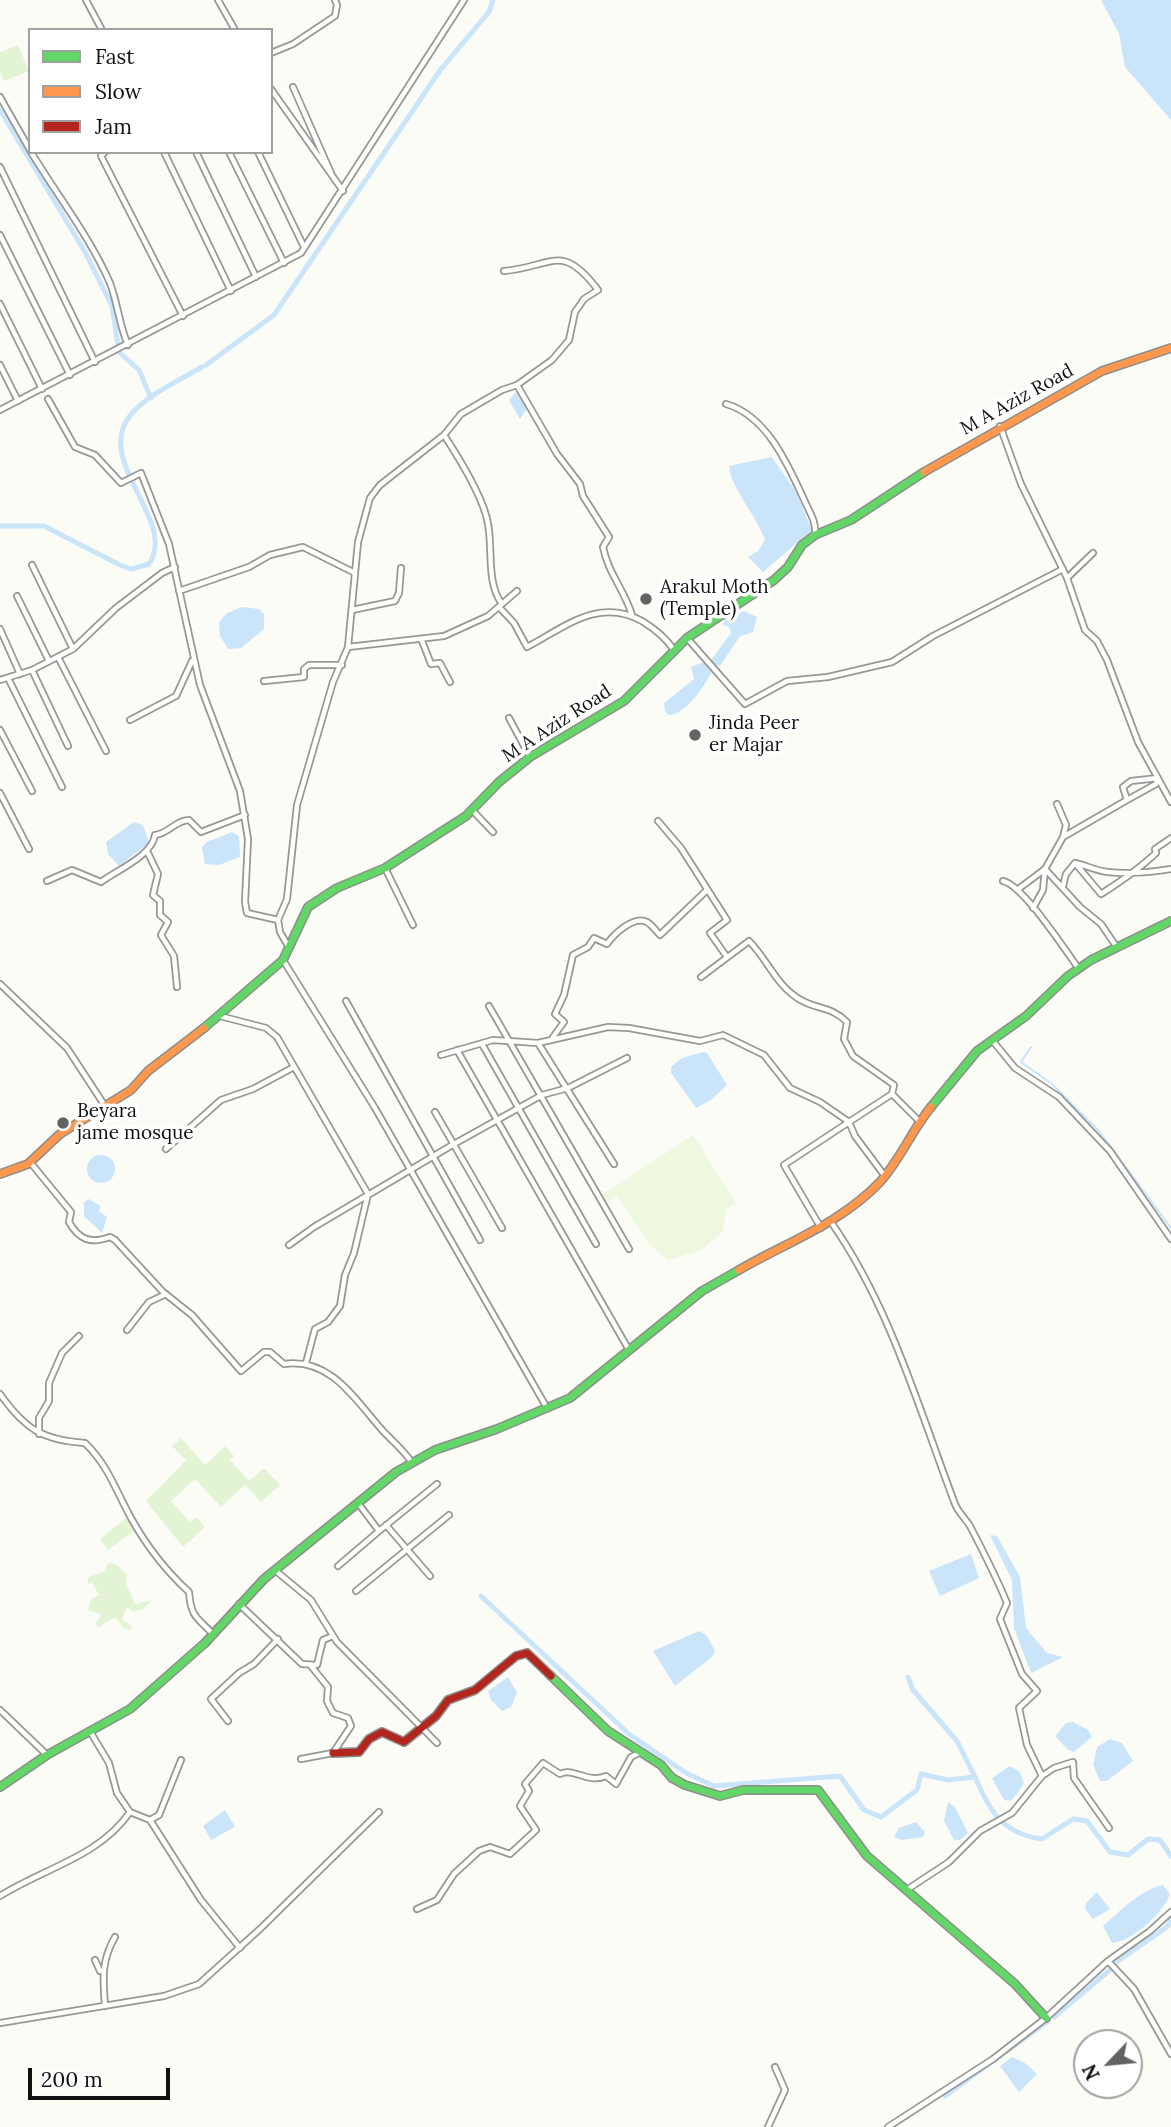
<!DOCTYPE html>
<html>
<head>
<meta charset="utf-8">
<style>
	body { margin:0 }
	#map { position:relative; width:1171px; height:2127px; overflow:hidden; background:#fcfcf7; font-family:Lora,serif }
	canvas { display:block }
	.legend { position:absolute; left:28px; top:28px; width:245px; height:126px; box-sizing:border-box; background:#fff; border:2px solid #a0a0a0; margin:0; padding:9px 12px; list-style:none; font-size:21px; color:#111 }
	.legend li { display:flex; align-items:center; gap:14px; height:35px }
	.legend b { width:35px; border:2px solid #a0a0a0 }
	.north { position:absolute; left:1073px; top:2029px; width:70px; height:70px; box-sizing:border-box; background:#fff; border:2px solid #a0a0a0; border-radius:50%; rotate:244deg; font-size:19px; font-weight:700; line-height:28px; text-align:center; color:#111 }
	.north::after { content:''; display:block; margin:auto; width:24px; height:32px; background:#636362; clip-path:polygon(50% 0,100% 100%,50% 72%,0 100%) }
	.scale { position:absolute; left:28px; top:2068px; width:142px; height:32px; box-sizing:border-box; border:4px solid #111; border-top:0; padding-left:9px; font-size:21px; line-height:24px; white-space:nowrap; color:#111; -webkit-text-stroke:5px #fff; paint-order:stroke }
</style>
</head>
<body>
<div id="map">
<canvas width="1171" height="2127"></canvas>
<ul class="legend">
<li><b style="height:9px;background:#63d668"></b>Fast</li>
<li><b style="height:9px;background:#ff974d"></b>Slow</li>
<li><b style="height:9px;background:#b3261e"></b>Jam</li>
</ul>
<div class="north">N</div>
<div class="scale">200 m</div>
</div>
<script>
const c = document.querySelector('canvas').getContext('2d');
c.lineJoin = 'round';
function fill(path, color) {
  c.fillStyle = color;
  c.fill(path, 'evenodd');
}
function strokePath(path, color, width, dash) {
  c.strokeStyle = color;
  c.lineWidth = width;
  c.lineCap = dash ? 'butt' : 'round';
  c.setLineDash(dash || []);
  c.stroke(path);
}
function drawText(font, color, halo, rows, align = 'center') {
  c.font = font + ' Lora,serif';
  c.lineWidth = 7;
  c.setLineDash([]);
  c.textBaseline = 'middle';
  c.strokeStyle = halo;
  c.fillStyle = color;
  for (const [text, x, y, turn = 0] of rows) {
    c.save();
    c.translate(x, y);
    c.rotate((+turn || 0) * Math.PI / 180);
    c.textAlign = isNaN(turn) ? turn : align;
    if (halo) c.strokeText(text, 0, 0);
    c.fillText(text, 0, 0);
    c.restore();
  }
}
fill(new Path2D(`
	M18,45L29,71L4,81L0,72V52Z
	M181,1438L205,1465L225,1446L234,1456L230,1460L249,1481L264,1468L280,1485L261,1502L245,1485L221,1507L195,1479L171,1501L190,1522L197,1517L205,1527L183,1547L146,1501L186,1460L172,1446Z
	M126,1518L135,1530L108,1550L100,1539Z
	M109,1563L115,1564L127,1574L126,1584L135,1604L152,1600L143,1609L133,1612L127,1607L122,1619L132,1626L130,1630L123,1628L118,1620L113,1618L97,1628L96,1622L102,1615L88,1610L91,1599L99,1595L92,1583L88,1584V1577L104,1572Z`), '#e3f4d5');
fill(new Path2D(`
	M693,1135L736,1203L726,1209L723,1231L702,1250L668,1260L650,1245L617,1196L607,1203L602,1195Z`), '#eef8df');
fill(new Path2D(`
	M1101,0H1171V120L1125,67L1119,34Z
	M516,392L528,407L520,419L509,400Z
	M772,457L796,492L812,530L763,572L748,557L758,551L765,540C757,516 730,487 729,466Z
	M242,607L259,609L264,614V629L241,648L228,649L220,636L219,622L227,613Z
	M744,611L757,617L753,632L740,636L720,666L713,665L711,660L731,633L729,627L722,624L725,622L723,618H730Z
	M704,662L712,672C704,686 687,714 669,715L665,712L664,703L694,679L691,667Z
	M134,822L143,825L149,843L119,866L108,854L106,842Z
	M232,832L239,836L240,857L219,865L205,864L202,847L207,842Z
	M703,1052L707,1053L727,1085L711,1100L696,1108L671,1073V1067L682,1058Z
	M87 1169a14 14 0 1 1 28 0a14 14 0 1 1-28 0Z
	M89,1199L100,1206L99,1211L107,1217L102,1233L84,1216V1202Z
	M990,1535L997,1536L1020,1577L1026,1628L1047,1653L1063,1657L1031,1673L1014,1628L1012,1580Z
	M971,1554L979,1578L940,1596L929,1571Z
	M699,1631L707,1636L715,1651L713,1656L675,1686L653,1651Z
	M508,1677L517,1693L511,1707L502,1711L491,1700L488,1691Z
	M1073,1722L1088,1730L1092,1737L1074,1752L1067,1749L1055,1736L1066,1723Z
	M1110,1739L1122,1743L1133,1761L1107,1781H1100L1093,1765L1097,1747Z
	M1010,1766L1020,1772L1024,1784L1011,1801L1004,1800L992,1778Z
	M948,1802L955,1807L968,1833L960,1840H954L944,1821Z
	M225,1810L235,1827L211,1840L203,1826Z
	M916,1822L925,1832L923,1837L902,1840L894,1837L899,1828Z
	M1163,1885L1170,1894C1164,1912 1132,1942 1112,1943L1103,1926C1120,1911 1140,1890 1163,1885Z
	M1097,1892L1110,1909L1093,1919L1085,1909L1086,1903Z
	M1012,2057L1025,2063L1037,2074L1019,2092L1000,2066Z`), '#cae4fa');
strokePath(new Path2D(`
	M1031,1047L1021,1062L1052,1084L1099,1131L1171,1228`), '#cae4fa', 2);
strokePath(new Path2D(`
	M0,110L85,252L112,306L119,352L139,370L151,398
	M206,365L274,315L441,69L489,12L493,0
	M0,526H44L120,565L131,569L149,564C179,520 89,459 133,412C151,393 180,380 202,367
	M481,1596L629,1734L686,1773L714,1786L840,1776L864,1810L881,1817L917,1790L921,1774L948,1780L975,1777C991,1812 1001,1833 1042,1839L1073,1819L1087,1821L1110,1852L1128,1855L1148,1839L1160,1840L1171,1856
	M908,1677L913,1690L957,1741L975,1777
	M1118,1961L1167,1927L1171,1921
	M1054,2017L1110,1970
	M945,2096L1048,2021`), '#cae4fa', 5);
const street = new Path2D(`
	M86,0L102,30
	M218,0L235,30
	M271,53L293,44L335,16L337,5L335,0
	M293,87L331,173
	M271,89L343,191
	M0,97L30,150
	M31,152C57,195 90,237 110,283C118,304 119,325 128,345
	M105,152L101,156L183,316
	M164,152L231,291
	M196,152L256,277
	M229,152L284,263
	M258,152L304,247
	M0,167L95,362
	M0,235L70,375
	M0,304L42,389
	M0,365L18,401
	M517,385L557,454L580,484L583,496L609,537L603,547C608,573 624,589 632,615
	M48,399L75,447L95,455L121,483L141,473L169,544L200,685L240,791L248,839L245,902L247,913L278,920
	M726,404C768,416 789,467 806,504C811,515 816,522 815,534
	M0,410L301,253L464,0
	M1000,426L1021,484L1067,578L1085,630L1097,641L1107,660L1138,742L1171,802
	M32,565L73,649
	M1067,578L1093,553
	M179,591L249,567L270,555L303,547L355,573
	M17,596L49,661
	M502,604L517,591
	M499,607L514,623L527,647C565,627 599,597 642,621C655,629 666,638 674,650
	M352,610L395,601L399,593L401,568
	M0,629L20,674
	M687,638L745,704L787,681L828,677L892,662L933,636L1063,569
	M422,641L431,664L440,663L450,682
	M348,647L444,636L488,616L502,604C486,583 493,549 488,524C484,498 459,458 444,435
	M58,657L106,751
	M32,670L68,746
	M8,678L62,787
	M0,680L32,670L73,649L116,608L162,573L175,567
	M264,681L304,677V669L309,665H342
	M509,718L530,757
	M130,720L176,696L192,661
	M0,730L32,791
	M0,793L29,849
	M1057,804L1066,825L1063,837L1127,800L1123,787L1131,781L1158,778L1156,784L1127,800
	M473,811L493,832
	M658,821L681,848L727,920L710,933L727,957
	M1063,837L1045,869L1080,907L1101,924L1116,946
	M1171,838L1155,849L1156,853C1139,869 1120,882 1101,894L1075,863C1085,865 1097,871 1108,872C1127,874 1152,872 1171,869
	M147,851L158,874L153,895L160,901V915L168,922L161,935L174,956L177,987
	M385,868L413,925
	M47,881L72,870L101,882C117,870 152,856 155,835C168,834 176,820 189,820L201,832L245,815
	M1003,881C1023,885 1065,950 1079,969
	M1063,886L1066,874L1075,863
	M1017,890L1045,869L1043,890L1033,908
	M288,946L280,932L278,920L287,899L297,805L333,682L348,647L358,542L370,498L380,485L444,435L461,414L502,390L517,385L552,360L569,340L575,312L584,299L598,290C561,241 552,267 504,271
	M283,960L375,1108L547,1408
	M701,977L749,941C768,960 775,984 799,999C817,1010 831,1006 847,1022L844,1039L853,1056L894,1085L892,1094L919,1121
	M0,984L67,1048L105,1106
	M346,1001L480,1240
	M489,1006L629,1249
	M220,1016L266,1028L277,1037L368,1194L354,1253L345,1275L340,1306L328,1322L315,1329L306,1363
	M553,1037L564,1022L555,1014L564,995L573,955L588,947L594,938L607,944C614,934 634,915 647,922C652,925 656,931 660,935L707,890
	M992,1040L1015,1068L1059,1097L1110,1151L1171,1239
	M538,1043L614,1164
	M482,1044L596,1244
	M457,1050L629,1350
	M441,1055L493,1040L538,1043L608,1027L629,1028L700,1041L723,1035L764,1055L790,1088L820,1102L849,1122L784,1165L821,1228
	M435,1112L502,1228
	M166,1149L221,1100L253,1089L294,1067
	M30,1162L71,1212L69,1222C79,1240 91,1244 110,1237L115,1240L163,1292L192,1315L241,1371L264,1352H270L284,1364C331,1357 356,1401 383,1431C393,1442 404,1450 412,1463
	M884,1175L855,1136L849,1122L892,1094
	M831,1222C890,1306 919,1409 955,1504C958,1512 965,1518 970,1526C983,1551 996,1576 1007,1603L1000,1619L1022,1674L1037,1691L1019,1708L1027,1745L1042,1776L1012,1813L980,1831L949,1862L908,1889
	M289,1245L314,1227L454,1144L542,1095L568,1088L627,1058
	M127,1330L149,1302L166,1294
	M0,1394C25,1429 42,1440 85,1443C108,1465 116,1491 131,1518C146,1545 166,1571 189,1592C191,1618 197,1617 213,1634
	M39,1434V1418L49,1401V1383L62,1353L79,1336
	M358,1503L379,1531L437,1484
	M386,1525L430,1576
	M338,1566L379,1531
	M276,1571L311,1600L337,1642L437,1743
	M356,1591L449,1515
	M239,1604L302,1664L317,1665L323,1640L333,1636
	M0,1710L47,1755
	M228,1721L211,1699L239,1673L254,1664L278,1639
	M301,1759L333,1753L351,1726L348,1718L333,1713L327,1701L328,1687L311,1666
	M1042,1776L1054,1768L1073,1762L1074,1778L1109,1828
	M130,1812L150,1820L159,1815L181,1760
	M150,1820L201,1900L240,1948
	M0,1896C44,1868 99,1857 130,1812L117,1793L109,1763L91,1733
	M417,1909L437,1900L454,1874L479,1851L490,1847L510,1854L536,1830L520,1806L529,1791L525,1784L543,1763L560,1774C574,1767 587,1784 606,1776L616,1784L631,1757L639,1753
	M95,1960L100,1971
	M1108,1961L1134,1989L1171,2054
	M105,2006C103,1979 101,1961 115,1937
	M0,2023L164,1996L199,1984L260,1929L379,1812
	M768,2127L785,2090L775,2067
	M888,2127L993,2059L1046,2018L1108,1961L1150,1931L1171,1912`);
const fast = new Path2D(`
	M204,1028L283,960L308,907L337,888L385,868L466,816L499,782L530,757L624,701L687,638L774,580L788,567L802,545L815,535L851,520L924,472
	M931,1107L977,1051L1026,1016L1068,976L1091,960L1171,921
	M551,1676L608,1731L661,1765L672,1778L685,1785L720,1796L743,1790H818L867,1856L1015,1984L1046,2018
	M0,1787L47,1755L130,1709L205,1643L264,1579L396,1472L435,1450L497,1429L570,1398L702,1291L739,1270`);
const slow = new Path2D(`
	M924,472L1102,371L1171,348
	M0,1174L28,1164L60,1134L131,1090L148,1071L204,1028
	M739,1270C787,1242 840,1224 880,1182C900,1160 912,1130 931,1107`);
const jam = new Path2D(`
	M333,1753L359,1752L369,1739L382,1732L404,1742L436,1716L448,1700L475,1690L516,1656L527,1653L551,1676`);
strokePath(street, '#979795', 8);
strokePath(fast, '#8d8d8b', 10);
strokePath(slow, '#8d8d8b', 10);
strokePath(jam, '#8d8d8b', 10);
strokePath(street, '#fffffe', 4.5);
strokePath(fast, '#63d668', 7);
strokePath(slow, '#ff974d', 7);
strokePath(jam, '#b3261e', 7);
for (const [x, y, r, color] of [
	[646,599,7,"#636362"],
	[695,735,7,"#636362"],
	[63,1123,7,"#636362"]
]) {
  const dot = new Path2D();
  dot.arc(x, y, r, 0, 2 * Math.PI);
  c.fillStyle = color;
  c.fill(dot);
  strokePath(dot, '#fff', 2.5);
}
drawText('19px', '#111', '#fff', [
	["M A Aziz Road",1017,400,-29],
	["M A Aziz Road",557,724,-33]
]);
drawText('19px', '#111', '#fff', [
	["Arakul Moth",660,588],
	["(Temple)",660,610],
	["Jinda Peer",709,724],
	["er Majar",709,746],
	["Beyara",77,1112],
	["jame mosque",77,1134]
], 'left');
</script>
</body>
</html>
